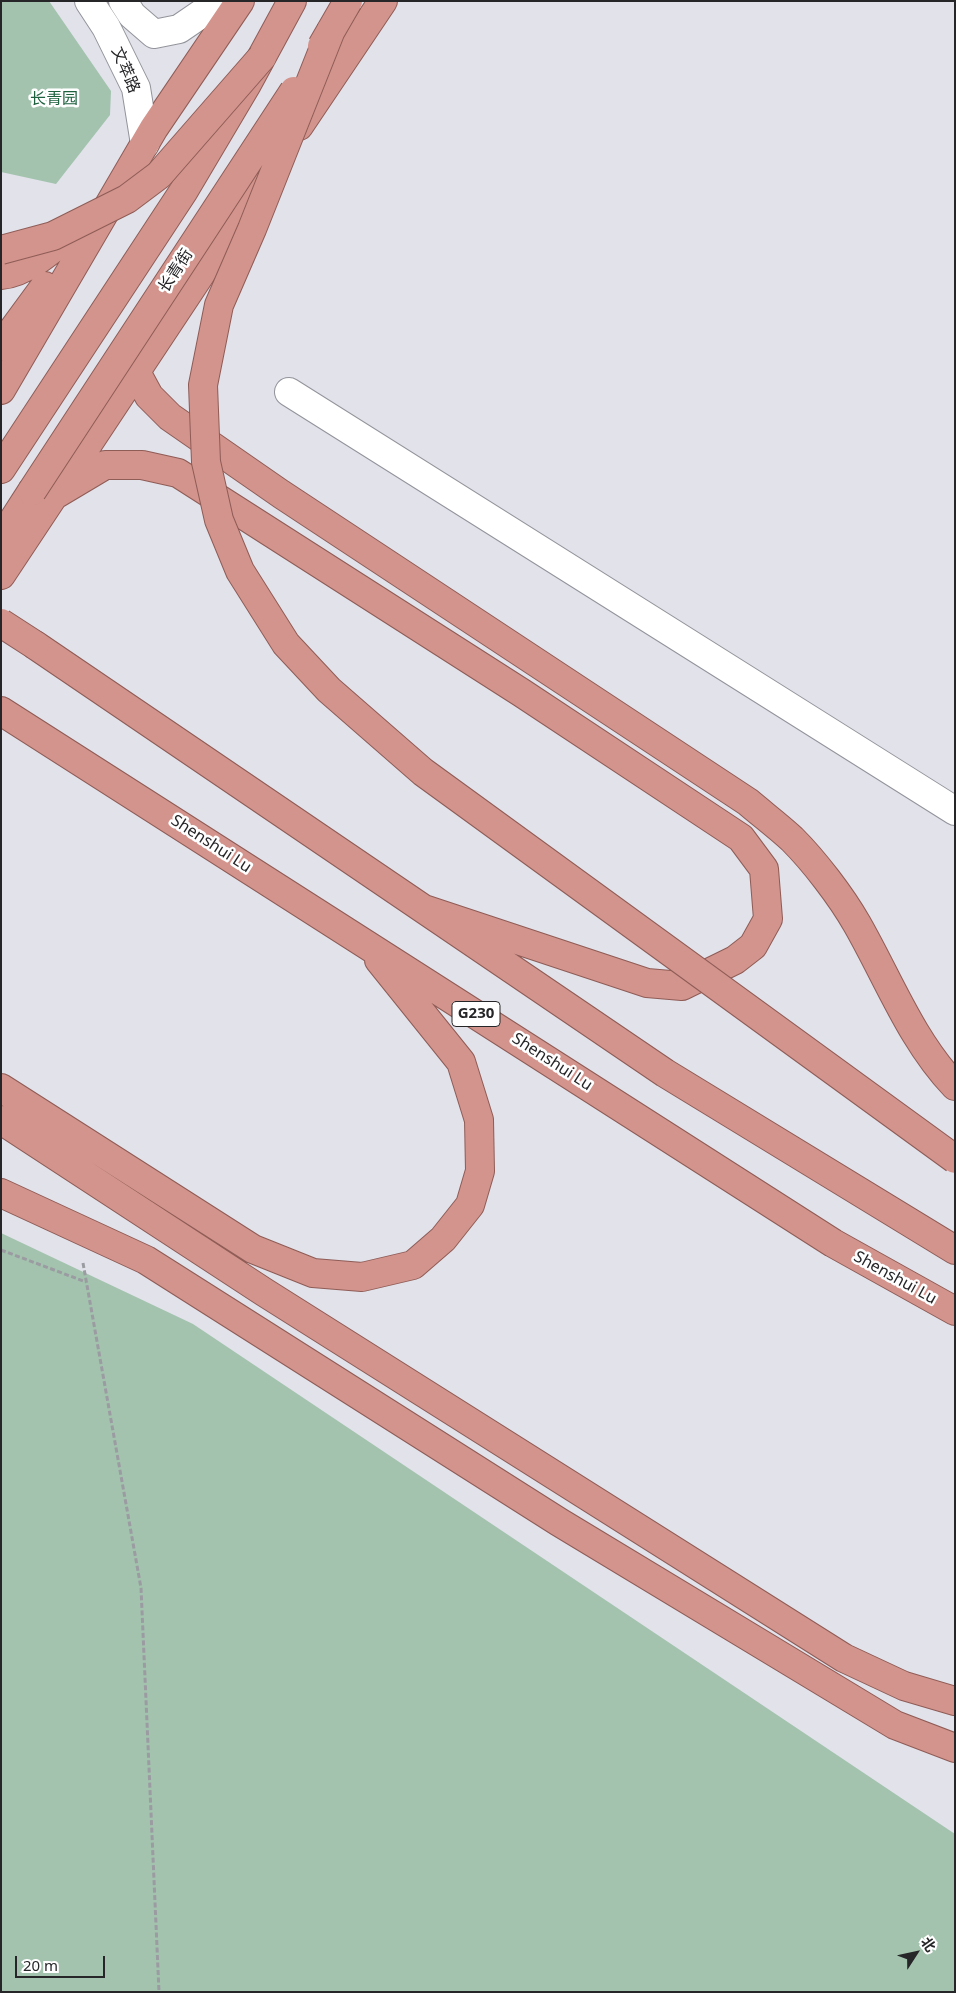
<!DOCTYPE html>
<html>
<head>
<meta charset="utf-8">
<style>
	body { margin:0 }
	#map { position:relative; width:956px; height:1993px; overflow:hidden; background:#e2e2eb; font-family:"Noto Sans","Noto Sans SC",sans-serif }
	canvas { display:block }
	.frame { position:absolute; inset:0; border:2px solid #262629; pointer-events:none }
	.north { position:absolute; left:891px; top:1928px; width:50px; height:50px; -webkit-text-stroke:4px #fff; paint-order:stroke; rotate:55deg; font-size:14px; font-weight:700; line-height:20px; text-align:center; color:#262629 }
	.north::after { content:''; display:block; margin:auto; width:18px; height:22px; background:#262629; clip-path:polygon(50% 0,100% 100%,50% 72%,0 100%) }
	.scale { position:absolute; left:15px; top:1956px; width:90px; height:22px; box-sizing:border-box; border:2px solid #262629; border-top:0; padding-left:6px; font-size:15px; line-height:18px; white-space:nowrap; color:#262629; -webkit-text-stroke:4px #fff; paint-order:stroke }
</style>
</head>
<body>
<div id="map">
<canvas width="956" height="1993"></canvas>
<div class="frame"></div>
<div class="north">北</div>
<div class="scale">20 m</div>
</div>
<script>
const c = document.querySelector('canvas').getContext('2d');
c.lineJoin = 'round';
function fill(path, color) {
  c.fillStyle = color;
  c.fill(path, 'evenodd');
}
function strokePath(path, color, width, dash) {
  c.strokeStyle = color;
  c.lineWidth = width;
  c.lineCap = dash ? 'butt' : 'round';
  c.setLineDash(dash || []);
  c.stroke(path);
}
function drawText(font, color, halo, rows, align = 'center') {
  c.font = font + ' "Noto Sans","Noto Sans SC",sans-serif';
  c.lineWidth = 5;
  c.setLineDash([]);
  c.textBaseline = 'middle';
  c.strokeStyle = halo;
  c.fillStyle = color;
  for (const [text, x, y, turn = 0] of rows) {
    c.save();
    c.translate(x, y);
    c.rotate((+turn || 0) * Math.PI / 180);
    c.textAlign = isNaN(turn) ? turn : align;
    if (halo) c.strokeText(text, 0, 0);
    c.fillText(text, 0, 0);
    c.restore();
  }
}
fill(new Path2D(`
	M1,1H49L111,91L110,115L56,184L1,172Z
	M1,1233L193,1324L955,1834V1992H1Z`), '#a3c3ae');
const minor = new Path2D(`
	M289,392L955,811`);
const tertiary = new Path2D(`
	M89,1L106,27L136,88L145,144
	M123,1L132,15L154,34L179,29L220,1`);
const trunk = new Path2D(`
	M299,126L383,1
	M1,275C29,273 59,243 80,226
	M1,346L45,286
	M136,372L149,396L170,417L281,494L748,802C762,814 778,826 792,839C814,861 841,896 857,924C888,978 911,1040 955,1086
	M1,390L154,128L240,1
	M1,469L183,192L247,84L292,1
	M53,496L105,465H142L178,473L522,693L741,838L764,869L768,919L753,946L735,960L682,986L647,983L424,909
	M1,539L32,491
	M1,575L267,174
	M35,645L665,1073L955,1250
	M1,711L833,1243L955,1311
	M1,1088L253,1249L313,1273L362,1277L413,1265L443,1239L470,1205L480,1171L479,1120L461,1062L379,960
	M1,1120L264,1292L844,1658L904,1686L955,1701
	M1,1193L146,1260L559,1522L895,1725L955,1748`);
strokePath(minor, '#93949b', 30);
strokePath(tertiary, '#93949b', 30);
strokePath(trunk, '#8f5c56', 30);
strokePath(new Path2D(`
	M1,1250L86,1282
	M83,1263L141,1588L159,1992`), '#9b9ba2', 3, [5, 2.5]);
strokePath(minor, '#fff', 28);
strokePath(tertiary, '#fff', 28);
strokePath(trunk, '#d2948c', 28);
const trunkBridge = new Path2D(`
	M331,30L252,229L219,305L203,385L206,462L219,520L240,571L286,644L329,690L423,772L955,1159
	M322,46L348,1
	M1,250L53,236L127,199L159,175L262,57
	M32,491L294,91
	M1,623L35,645`);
strokePath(trunkBridge, '#8f5c56', 30, []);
strokePath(trunkBridge, '#d2948c', 28);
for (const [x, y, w] of [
	[476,1014,48]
]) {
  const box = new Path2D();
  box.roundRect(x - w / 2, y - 12.5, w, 25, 4);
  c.fillStyle = '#fff';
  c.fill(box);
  strokePath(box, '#262629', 1);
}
drawText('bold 15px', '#262629', null, [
	["G230",476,1014]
]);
drawText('16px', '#262629', '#fff', [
	["文萃路",125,70,67],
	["长青街",176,271,-57],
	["Shenshui Lu",211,844,33],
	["Shenshui Lu",552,1062,33],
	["Shenshui Lu",895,1278,29]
]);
drawText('16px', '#1e613f', '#fff', [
	["长青园",54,99]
]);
</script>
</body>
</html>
